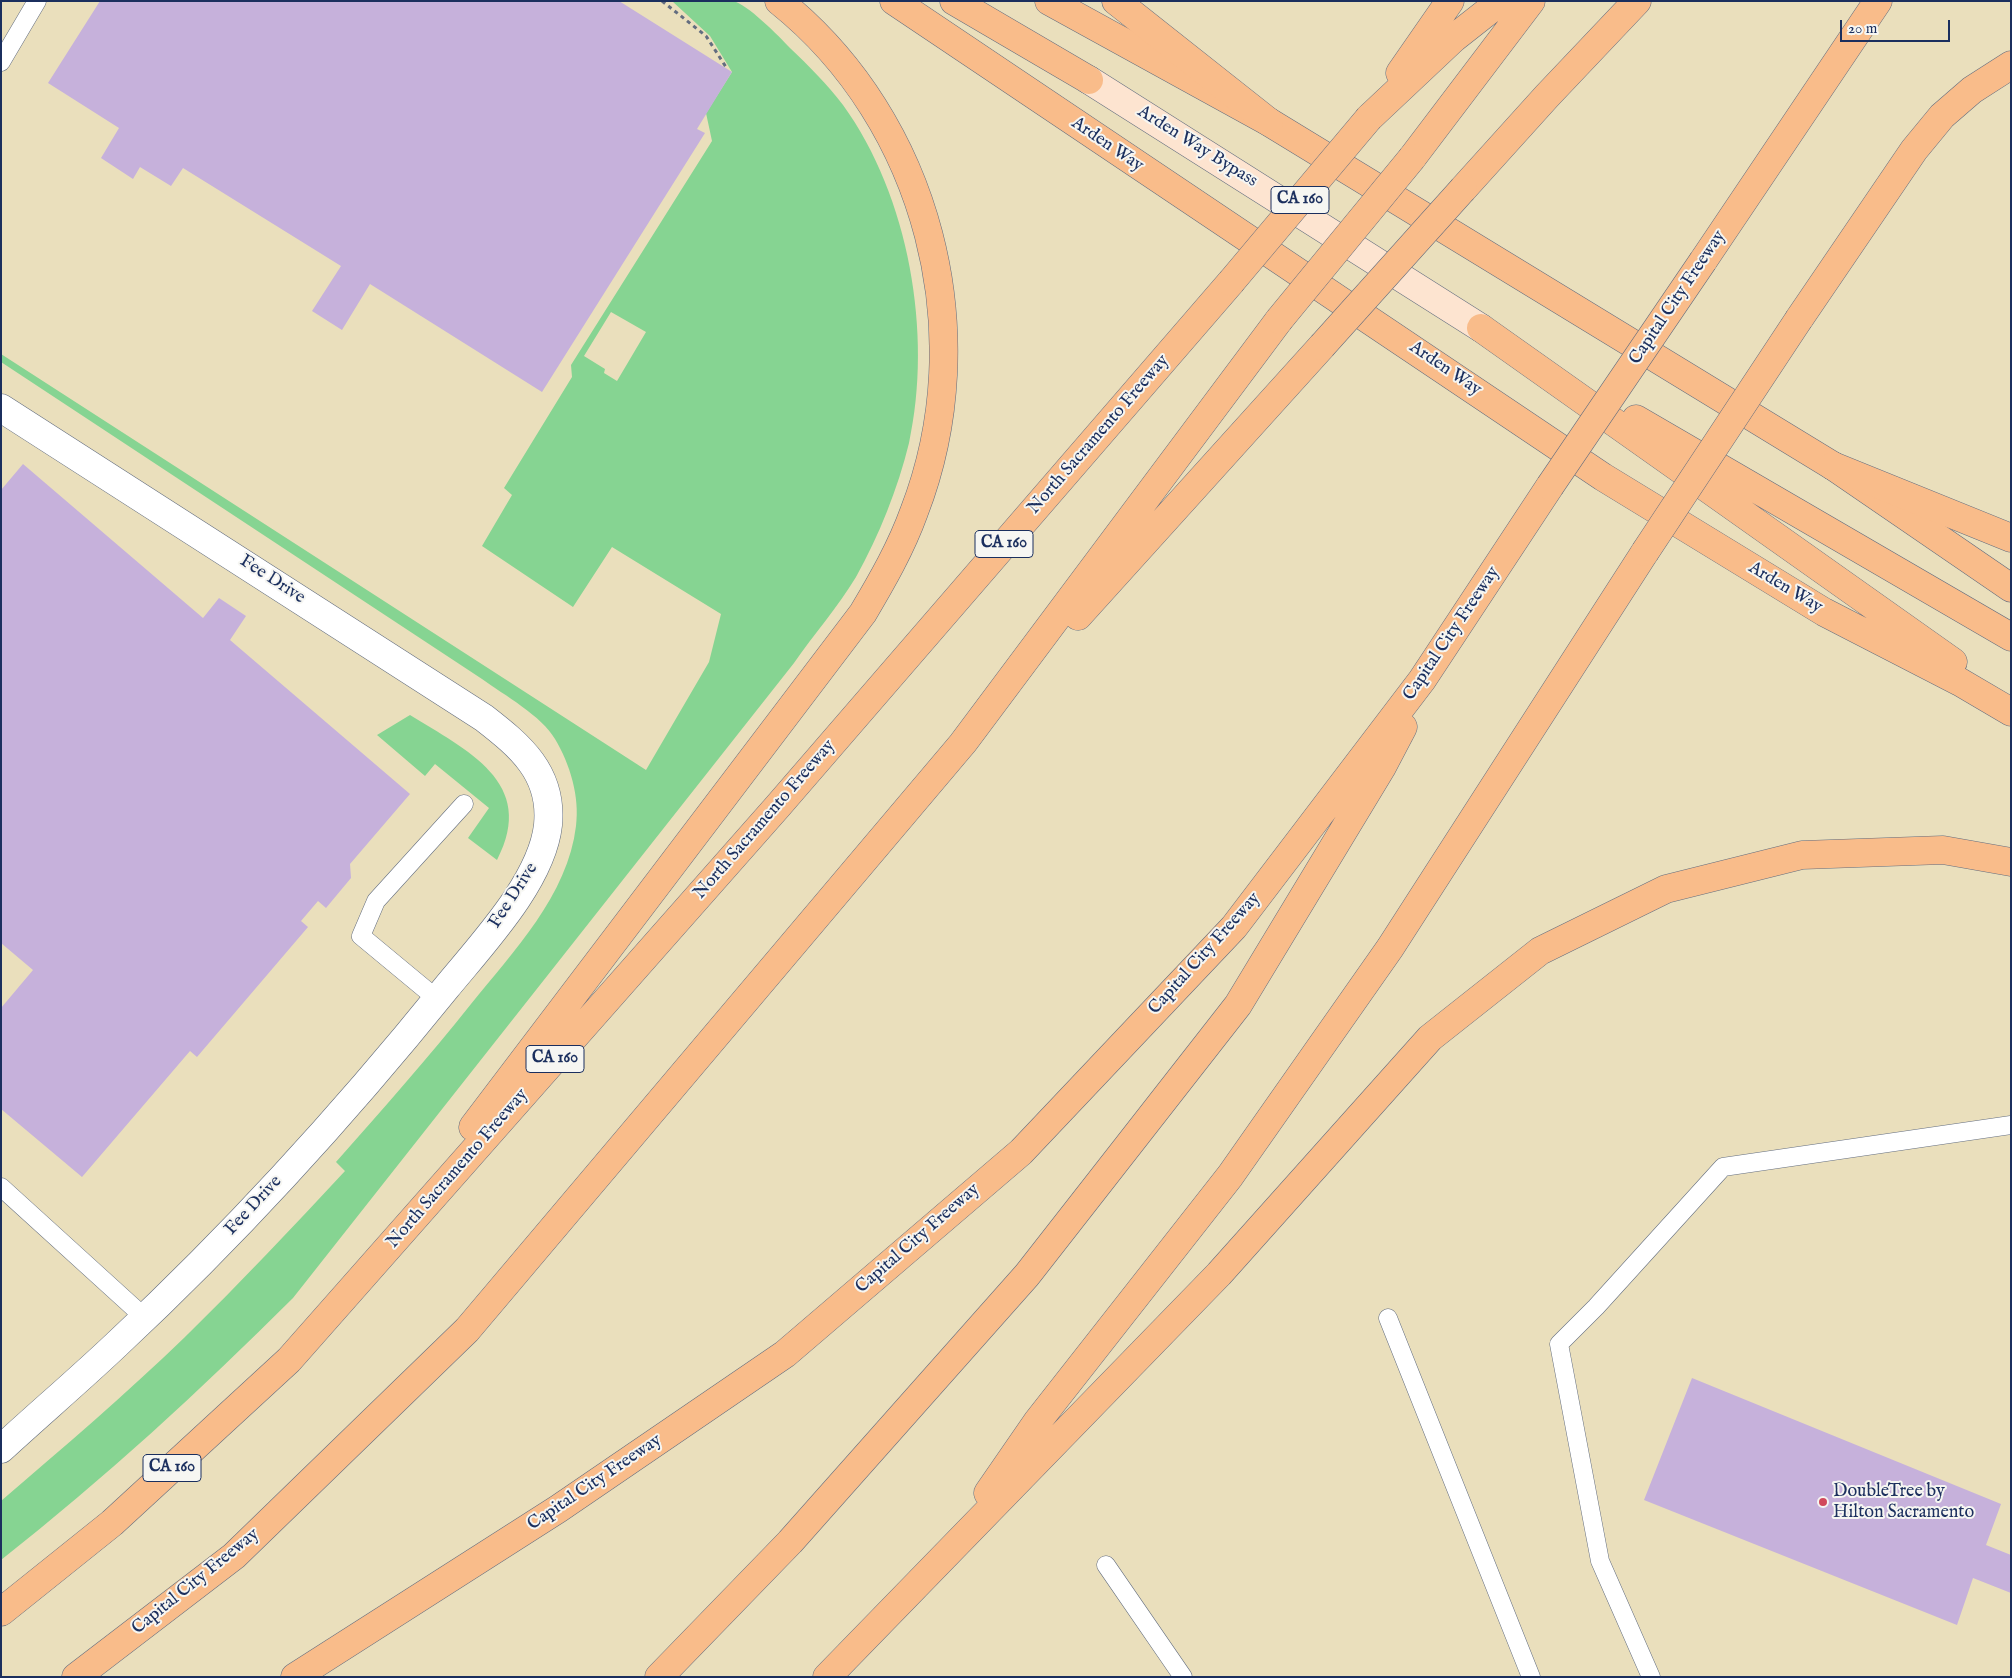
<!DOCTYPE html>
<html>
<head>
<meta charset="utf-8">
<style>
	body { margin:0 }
	#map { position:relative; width:2012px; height:1678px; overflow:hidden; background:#eadfbc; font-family:"IM FELL English",serif }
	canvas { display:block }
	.frame { position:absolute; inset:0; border:2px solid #1b2f5e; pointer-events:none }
	.scale { position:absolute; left:1840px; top:20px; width:110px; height:22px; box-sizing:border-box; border:2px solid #1b2f5e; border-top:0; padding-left:6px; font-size:15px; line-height:18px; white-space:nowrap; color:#1b2f5e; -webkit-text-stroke:4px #f6f6f2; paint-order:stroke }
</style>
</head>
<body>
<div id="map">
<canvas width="2012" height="1678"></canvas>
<div class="frame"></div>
<div class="scale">20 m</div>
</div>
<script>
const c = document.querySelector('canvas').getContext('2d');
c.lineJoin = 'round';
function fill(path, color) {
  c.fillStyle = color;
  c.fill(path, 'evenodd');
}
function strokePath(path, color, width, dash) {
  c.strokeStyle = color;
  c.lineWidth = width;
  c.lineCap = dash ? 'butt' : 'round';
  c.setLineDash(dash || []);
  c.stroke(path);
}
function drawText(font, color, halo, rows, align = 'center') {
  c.font = font + ' "IM FELL English",serif';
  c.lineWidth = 4;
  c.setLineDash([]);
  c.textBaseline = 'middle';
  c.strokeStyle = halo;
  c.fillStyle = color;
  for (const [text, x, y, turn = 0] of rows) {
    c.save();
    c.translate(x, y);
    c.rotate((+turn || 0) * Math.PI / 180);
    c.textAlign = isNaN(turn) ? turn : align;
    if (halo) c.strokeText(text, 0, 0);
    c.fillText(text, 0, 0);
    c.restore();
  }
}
fill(new Path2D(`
	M672,1C691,1 714,0 733,1C746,3 780,37 790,48C809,66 827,84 843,105C909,196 933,334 909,443C898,488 879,536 856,577C838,607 814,634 794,663L293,1298C201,1390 104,1479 1,1560V1501C64,1447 126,1394 185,1337C240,1283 293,1227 345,1171L336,1162C382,1110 428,1058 471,1004C513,952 568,895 576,826C580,797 570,764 555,739C542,716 504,695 482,679L1,362V354L646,770L709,662L721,614L612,547L573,607L482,546L512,495L504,488L572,377L571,365L712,141L706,113L732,72L710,36ZM611,312L646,332L617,381L604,373L605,369L584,356Z
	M410,715C466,750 538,782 497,860L468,838L489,808L435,764L425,776L377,735Z`), '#86d492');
fill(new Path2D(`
	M100,1H619L732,72L697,129L705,133L542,392L370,284L342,330L312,311L341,266L183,168L171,186L140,167L133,179L101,158L119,128L48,83Z
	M23,464L203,618L219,598L246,616L230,640L410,794L350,864L351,878L326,908L318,901L301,921L308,927L197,1057L190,1051L82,1177L1,1109V1008L33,970L1,943V490Z
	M1692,1378L2001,1504L1986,1545L2011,1555V1593L1973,1578L1957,1625L1644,1500Z`), '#c6b1db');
const service = new Path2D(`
	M1,62L37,1
	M437,999L361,936L376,901L464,804
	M1,1187L144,1317
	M1388,1318L1531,1677
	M1106,1565L1183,1677
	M1651,1677L1600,1561L1559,1344L1596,1307L1723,1167L2011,1125`);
const tertiary = new Path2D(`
	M1,408L484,718C520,746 553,773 548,825C542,881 482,944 446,988C345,1113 235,1234 117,1344C79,1380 39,1414 1,1449`);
const secondary = new Path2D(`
	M1089,80L1481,328`);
const primary = new Path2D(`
	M894,1L1603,477L1824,612L1960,682L2011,712
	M954,1L1089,80
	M1049,1L1269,122L1833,466L2011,588
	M1481,328L1953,662
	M1636,419L2011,637`);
const motorway = new Path2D(`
	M1116,1L1269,122
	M1400,73L1450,1
	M1369,118L1454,38L1501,1
	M1412,158L1531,1
	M1463,189L1547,96L1637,1
	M1703,261L1878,1
	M1799,319L1914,150L1942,116L1972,90L2011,65
	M1833,466L2011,538
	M1078,616L1322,346
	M473,1127L863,613C882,581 901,548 914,512C983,334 929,121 779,1
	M988,1493L1037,1422L1230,1176L1390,948L1645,552
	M1,1612L112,1523L289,1360L778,806L1231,282
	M76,1677L234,1556L467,1330L963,743L1279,320
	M295,1677L558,1509L785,1354L1021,1152L1234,927L1422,680L1550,486
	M659,1677L790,1542L1027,1275L1238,1005L1382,767L1403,727
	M827,1677L1219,1274L1430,1038L1540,951L1666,889L1802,855L1943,850L2011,862`);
strokePath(service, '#636d7f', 19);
strokePath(tertiary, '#636d7f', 29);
strokePath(secondary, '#636d7f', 29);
strokePath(primary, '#636d7f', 29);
strokePath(motorway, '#636d7f', 29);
strokePath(new Path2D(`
	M662,1L706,36L726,67`), '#636d7f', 3, [4, 4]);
strokePath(service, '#fff', 18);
strokePath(tertiary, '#fff', 28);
strokePath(secondary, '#fde4d0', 28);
strokePath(primary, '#f9bc8a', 28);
strokePath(motorway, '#f9bc8a', 28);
const motorwayBridge = new Path2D(`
	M1231,282L1369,118
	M1279,320L1412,158
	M1322,346L1463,189
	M1550,486L1703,261
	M1645,552L1799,319`);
strokePath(motorwayBridge, '#636d7f', 29, []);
strokePath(motorwayBridge, '#f9bc8a', 28);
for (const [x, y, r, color] of [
	[1823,1502,5,"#d1495b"]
]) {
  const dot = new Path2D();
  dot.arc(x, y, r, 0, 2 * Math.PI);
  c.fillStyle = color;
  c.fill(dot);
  strokePath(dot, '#f6f6f2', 2);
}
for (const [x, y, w] of [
	[1300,200,58],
	[1004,544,58],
	[555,1059,58],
	[172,1468,58]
]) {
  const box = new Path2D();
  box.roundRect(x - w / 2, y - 13.5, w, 27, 4);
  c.fillStyle = '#f6f6f2';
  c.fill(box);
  strokePath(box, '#1b2f5e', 1);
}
drawText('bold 16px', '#1b2f5e', null, [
	["CA 160",1300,200],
	["CA 160",1004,544],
	["CA 160",555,1059],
	["CA 160",172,1468]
]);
drawText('18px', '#1b2f5e', '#f6f6f2', [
	["Arden Way",1107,145,34],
	["Arden Way Bypass",1197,147,32],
	["Capital City Freeway",1678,298,-56],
	["Arden Way",1445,369,34],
	["North Sacramento Freeway",1099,435,-49],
	["Fee Drive",272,580,33],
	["Arden Way",1785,588,31],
	["Capital City Freeway",1452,634,-56],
	["North Sacramento Freeway",765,820,-49],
	["Fee Drive",514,896,-57],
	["Capital City Freeway",1205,954,-48],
	["North Sacramento Freeway",458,1169,-49],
	["Fee Drive",254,1206,-47],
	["Capital City Freeway",918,1239,-41],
	["Capital City Freeway",595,1483,-34],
	["Capital City Freeway",196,1582,-39]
]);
drawText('18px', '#1b2f5e', '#f6f6f2', [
	["DoubleTree by",1833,1492],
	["Hilton Sacramento",1833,1513]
], 'left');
</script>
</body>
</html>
